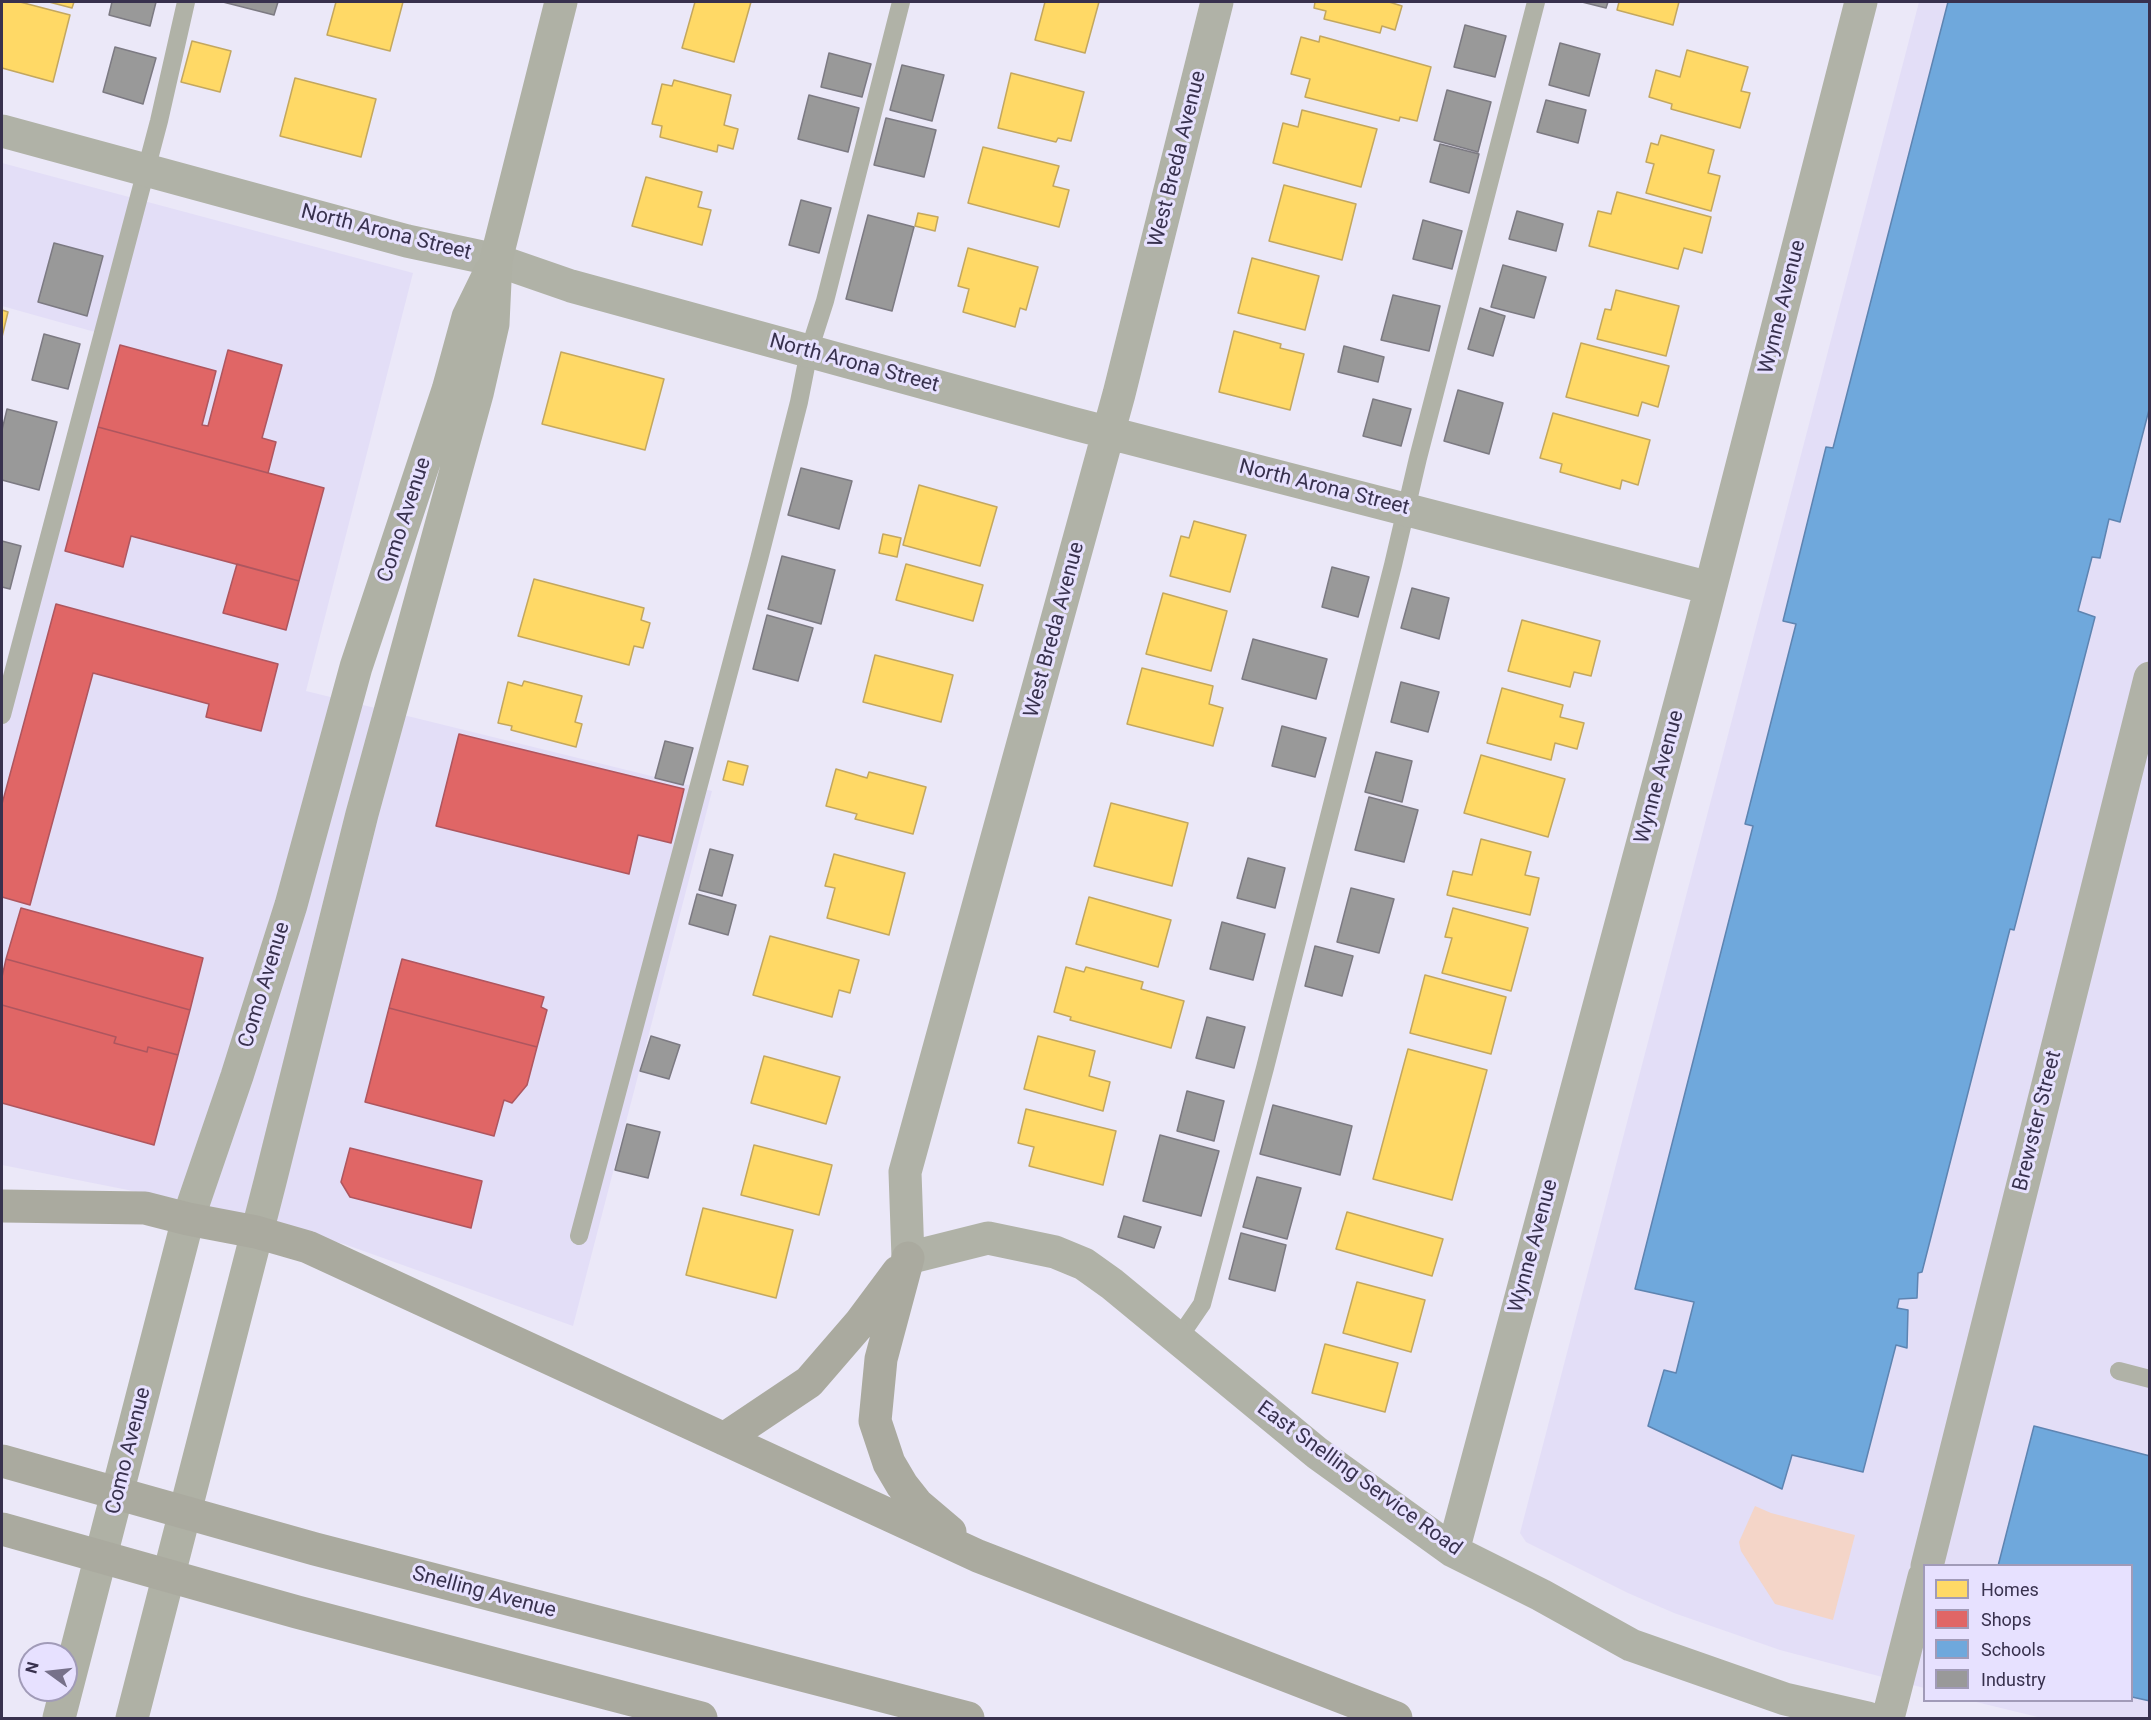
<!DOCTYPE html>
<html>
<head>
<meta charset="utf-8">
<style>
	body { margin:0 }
	#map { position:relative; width:2151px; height:1720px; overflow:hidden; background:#ebe8f8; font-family:Roboto,sans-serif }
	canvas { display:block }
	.frame { position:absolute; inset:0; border:3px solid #38314e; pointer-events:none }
	.legend { position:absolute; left:1923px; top:1564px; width:210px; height:138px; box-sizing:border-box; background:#e7e1ff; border:2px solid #a19bb8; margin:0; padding:8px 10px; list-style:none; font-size:18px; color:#38314e }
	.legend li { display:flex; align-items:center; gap:12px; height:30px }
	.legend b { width:30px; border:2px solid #a19bb8 }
	.north { position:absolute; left:18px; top:1642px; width:60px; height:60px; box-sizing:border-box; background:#e7e1ff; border:2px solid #a19bb8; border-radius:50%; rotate:285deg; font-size:16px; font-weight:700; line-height:24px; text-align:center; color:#38314e }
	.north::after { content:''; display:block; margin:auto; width:21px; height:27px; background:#77718a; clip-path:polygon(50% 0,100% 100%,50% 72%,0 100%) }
</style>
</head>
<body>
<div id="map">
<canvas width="2151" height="1720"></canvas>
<div class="frame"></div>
<ul class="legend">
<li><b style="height:16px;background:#ffd966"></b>Homes</li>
<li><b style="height:16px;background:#e06666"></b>Shops</li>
<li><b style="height:16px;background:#6fa8dc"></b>Schools</li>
<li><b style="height:16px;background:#999"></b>Industry</li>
</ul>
<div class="north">N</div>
</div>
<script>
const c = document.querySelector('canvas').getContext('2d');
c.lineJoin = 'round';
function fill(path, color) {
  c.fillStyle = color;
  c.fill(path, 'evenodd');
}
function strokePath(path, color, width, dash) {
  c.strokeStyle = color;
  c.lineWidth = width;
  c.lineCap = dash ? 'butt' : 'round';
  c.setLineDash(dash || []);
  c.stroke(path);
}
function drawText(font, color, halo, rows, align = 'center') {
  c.font = font + ' Roboto,sans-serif';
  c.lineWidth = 6;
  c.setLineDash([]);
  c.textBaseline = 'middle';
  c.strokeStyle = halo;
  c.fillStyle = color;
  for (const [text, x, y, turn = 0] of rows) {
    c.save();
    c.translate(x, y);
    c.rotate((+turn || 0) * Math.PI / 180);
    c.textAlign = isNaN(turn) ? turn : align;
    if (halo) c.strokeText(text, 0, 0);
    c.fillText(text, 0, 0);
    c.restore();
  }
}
fill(new Path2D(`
	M1919,2H2149V1718H2042L1972,1701L2132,1700V1566H1924V1688L1780,1650L1674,1613L1628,1593L1526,1542L1520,1533Z
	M2,163L413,273L306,691L712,791L573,1326L344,1244L128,1190L2,1165V678L95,332L2,306Z`), '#e3def7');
fill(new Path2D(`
	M1755,1506L1771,1513L1855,1535L1833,1620L1775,1604L1741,1551L1739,1542Z`), '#f4d5c8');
const homes = new Path2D(`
	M2,2H20L70,15L53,82L2,68Z
	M49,2H74L72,8Z
	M336,2H403L390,51L327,35Z
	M695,2H751L734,62L682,48Z
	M1045,2H1099L1085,53L1035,40Z
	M1315,2H1389L1402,6L1395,30L1382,26L1380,33L1324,19L1326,11L1314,8Z
	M1619,2H1679L1673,25L1617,10Z
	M1320,36L1431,67L1417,121L1400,117L1399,121L1305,97L1310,79L1291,74L1301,37L1319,42Z
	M192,41L231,51L220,92L181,82Z
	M1687,50L1748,67L1741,91L1750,93L1740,128L1671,109L1672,104L1649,97L1656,70L1680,77Z
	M1011,73L1084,92L1071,141L1058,138L1056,142L998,128Z
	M295,78L376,99L361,157L280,136Z
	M674,80L731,95L724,125L738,129L733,149L718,145L717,152L660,137L662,126L652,124L662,84L672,86Z
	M1302,110L1377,129L1361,187L1273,163L1283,123L1298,127Z
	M1661,135L1714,150L1708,173L1720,176L1711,211L1646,193L1654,164L1646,162L1651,143L1658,145Z
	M983,147L1059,166L1053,186L1069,190L1059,227L968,203Z
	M646,177L702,192L698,207L711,210L702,245L632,226Z
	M1284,185L1356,204L1342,260L1269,241Z
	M1617,192L1711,217L1702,253L1684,248L1678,269L1589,246L1598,211L1611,214Z
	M918,213L938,217L935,231L915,226Z
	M968,248L1038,267L1026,310L1020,308L1015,327L963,312L969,289L958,286Z
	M1252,258L1319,276L1305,330L1238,313Z
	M1616,290L1679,306L1666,356L1597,339L1605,309L1611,310Z
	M2,310L8,312L2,337Z
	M1234,331L1281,344L1280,348L1304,354L1290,410L1219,392Z
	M1581,343L1669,366L1658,407L1642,402L1638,416L1566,397Z
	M561,352L664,379L645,450L542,424Z
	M1553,413L1650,440L1638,485L1622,480L1620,489L1560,472L1562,464L1540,458Z
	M919,485L997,507L980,566L903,545Z
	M1194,521L1246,535L1230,592L1170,576L1181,536L1189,538Z
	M883,534L901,538L897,557L879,553Z
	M906,564L983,585L973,621L896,600Z
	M534,579L644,608L641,620L650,623L643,648L634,646L629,665L518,636Z
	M1163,593L1227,611L1211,671L1146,654Z
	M1522,620L1600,641L1591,676L1574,672L1570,687L1508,671Z
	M875,655L953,675L941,722L863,702Z
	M1142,668L1213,686L1209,704L1223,708L1213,746L1127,724Z
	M524,681L582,696L575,722L582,724L576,747L511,730L512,726L498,723L508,682L522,686Z
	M1502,688L1563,705L1560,717L1584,723L1577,749L1555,743L1551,760L1487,743Z
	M1481,755L1565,779L1548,837L1464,813Z
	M728,761L748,766L743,785L723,780Z
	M836,769L867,778L869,772L926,787L913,834L855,819L857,814L826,806Z
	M1111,803L1188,823L1172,886L1094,866Z
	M1481,839L1531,852L1525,875L1539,878L1530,915L1447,895L1453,871L1472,875Z
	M834,854L905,873L889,935L827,918L835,888L825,886Z
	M1089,897L1171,920L1158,967L1076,944Z
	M1453,908L1528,928L1511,991L1442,973L1452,938L1445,937Z
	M770,936L859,960L850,993L839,990L832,1017L753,995Z
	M1066,967L1084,972L1086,967L1143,982L1141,989L1184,1001L1171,1048L1070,1020L1071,1017L1054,1012Z
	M1425,975L1506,997L1491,1054L1410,1033Z
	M1038,1036L1095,1051L1089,1076L1110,1082L1103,1111L1024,1089Z
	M1408,1049L1487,1070L1452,1200L1373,1179Z
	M764,1056L840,1077L826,1124L751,1103Z
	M1026,1109L1116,1131L1103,1185L1029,1166L1034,1147L1018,1143Z
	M754,1145L832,1165L819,1215L741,1195Z
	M703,1208L793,1230L776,1298L686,1275Z
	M1347,1212L1443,1239L1432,1276L1336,1249Z
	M1357,1282L1425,1300L1411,1352L1343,1333Z
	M1325,1344L1398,1363L1385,1412L1312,1393Z`);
fill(homes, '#ffd966');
strokePath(homes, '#c3a75f', 1.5);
const shops = new Path2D(`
	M120,345L216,371L202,425L208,426L228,350L282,365L262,438L276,442L268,473L98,427Z
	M98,427L324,488L299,581L131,536L123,567L65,551Z
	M237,564L299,581L286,630L223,613Z
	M56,604L278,664L261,731L206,717L209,704L93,673L30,905L2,897V804Z
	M459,734L684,789L671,843L638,835L629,874L436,826Z
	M21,908L203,958L190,1010L6,959Z
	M6,959L190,1010L178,1055L148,1047L147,1052L114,1043L116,1037L2,1005V977Z
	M402,959L544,997L541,1007L547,1010L537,1047L389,1008Z
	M2,1005L116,1037L114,1043L147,1052L148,1047L178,1055L154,1145L2,1103Z
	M389,1008L537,1047L527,1085L512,1103L504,1100L494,1136L365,1102Z
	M350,1148L482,1181L471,1228L350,1197L341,1182Z`);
fill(shops, '#e06666');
strokePath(shops, '#ae565f', 1.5);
const schools = new Path2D(`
	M1948,2H2150V406L2120,522L2109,519L2100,558L2092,557L2078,611L2095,617L2014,930L2010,929L1922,1272L1918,1273L1917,1298L1899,1299L1897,1308L1908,1310L1907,1348L1896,1345L1863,1472L1792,1455L1782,1489L1648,1426L1664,1370L1676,1373L1694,1302L1635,1289L1753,826L1745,824L1796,624L1783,621L1826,447L1833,448Z
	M2034,1426L2150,1456V1701L2132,1697V1566H1998Z`);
fill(schools, '#6fa8dc');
strokePath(schools, '#5e84b1', 1.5);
const industry = new Path2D(`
	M112,2H156L150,26L109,15Z
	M223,2H278L274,15Z
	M1582,2H1608L1606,8Z
	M1465,25L1506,36L1495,77L1454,67Z
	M1560,43L1600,54L1589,96L1549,85Z
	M115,47L156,58L143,104L103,92Z
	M829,53L871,64L862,97L821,87Z
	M902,65L944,75L932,121L890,110Z
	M1447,90L1491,102L1478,152L1434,140Z
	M809,95L859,108L848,152L798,139Z
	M1546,100L1586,110L1578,143L1537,132Z
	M886,118L936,130L924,177L874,165Z
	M1440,144L1479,154L1469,193L1430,182Z
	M801,200L831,208L819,253L789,245Z
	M1517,211L1563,224L1556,251L1509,239Z
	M868,215L914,227L892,311L846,299Z
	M1423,220L1462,231L1452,269L1413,259Z
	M54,243L103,256L87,316L38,302Z
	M1503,265L1546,277L1534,318L1491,307Z
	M1393,295L1440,306L1429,351L1381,340Z
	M1480,308L1505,316L1493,356L1468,349Z
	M44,334L80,344L68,389L32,380Z
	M1344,346L1384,357L1378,382L1338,372Z
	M1458,390L1503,403L1489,454L1444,441Z
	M1373,399L1411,409L1401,446L1363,436Z
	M7,409L57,422L39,490L2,480V430Z
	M801,468L852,481L839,529L788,515Z
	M2,541L21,546L10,589L2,587Z
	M782,556L835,570L821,624L768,609Z
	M1332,567L1369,577L1358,617L1322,607Z
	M1412,588L1449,598L1439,639L1401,628Z
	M767,615L813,628L798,681L753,669Z
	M1253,639L1327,659L1316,699L1242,679Z
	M1401,682L1439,692L1428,732L1391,722Z
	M1282,726L1326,738L1315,777L1272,766Z
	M665,741L693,748L683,785L655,778Z
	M1376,752L1412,761L1402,802L1365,792Z
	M1369,797L1418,810L1404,862L1355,850Z
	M710,849L733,855L722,896L699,890Z
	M1248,858L1285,868L1275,908L1237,898Z
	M1351,888L1394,899L1379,953L1337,942Z
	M697,894L736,905L728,935L689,924Z
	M1222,922L1265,934L1253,980L1210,969Z
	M1315,946L1353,956L1342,996L1305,986Z
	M1207,1017L1245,1027L1234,1068L1196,1058Z
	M651,1036L680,1045L669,1079L640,1071Z
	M1187,1091L1224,1101L1214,1141L1177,1131Z
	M1273,1105L1352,1126L1340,1175L1260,1154Z
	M627,1124L660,1132L648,1178L615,1170Z
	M1160,1135L1219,1151L1201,1216L1143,1201Z
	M1257,1177L1301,1188L1287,1239L1243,1227Z
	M1124,1216L1161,1227L1154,1248L1118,1237Z
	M1241,1233L1286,1245L1275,1291L1229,1279Z`);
fill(industry, '#999');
strokePath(industry, '#7c7a82', 1.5);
strokePath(new Path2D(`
	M2,715L159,121L186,2
	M579,1236L759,559L799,402L809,351L825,301L901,2
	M1178,1339L1202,1304L1265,1068L1393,565L1418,458L1536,2
	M2119,1371L2150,1379`), '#b0b2a7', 18);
strokePath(new Path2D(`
	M1217,2L1119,394L905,1172L908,1258L988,1238L1055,1252L1084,1264L1112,1284L1317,1453L1453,1551L1541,1595L1631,1645L1785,1699L1868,1718
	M2,131L407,241L496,260L571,286L1071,423L1710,588
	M1453,1551L1701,625L1861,2
	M1927,1566L2150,678
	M1888,1718L1924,1577`), '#b0b2a7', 33);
strokePath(new Path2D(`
	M59,1718L188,1219L237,1076L291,905L356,667L448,390L468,317L490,272
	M132,1718L270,1182L362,814L477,394L493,324L496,260L561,2`), '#afb1a5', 33);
strokePath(new Path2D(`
	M2,1206L145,1208L188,1219L256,1232L308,1247L978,1556L1396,1718
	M908,1258L881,1359L875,1421L889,1463L902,1485L917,1504L950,1532
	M724,1439L809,1382L860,1323L898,1272
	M2,1461L315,1549L968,1718
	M2,1529L297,1612L701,1718`), '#aaaa9f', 33);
drawText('21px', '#38314e', '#e7e1ff', [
	["West Breda Avenue",1178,159,-76],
	["North Arona Street",386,233,14],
	["Wynne Avenue",1783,307,-76],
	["North Arona Street",854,364,15],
	["North Arona Street",1324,488,14],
	["Como Avenue",405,520,-72],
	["West Breda Avenue",1055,630,-75],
	["Wynne Avenue",1660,777,-75],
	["Como Avenue",265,985,-73],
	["Brewster Street",2038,1121,-76],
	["Wynne Avenue",1534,1246,-75],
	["Como Avenue",129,1451,-76],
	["East Snelling Service Road",1359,1479,36],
	["Snelling Avenue",484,1593,15]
]);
</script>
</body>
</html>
